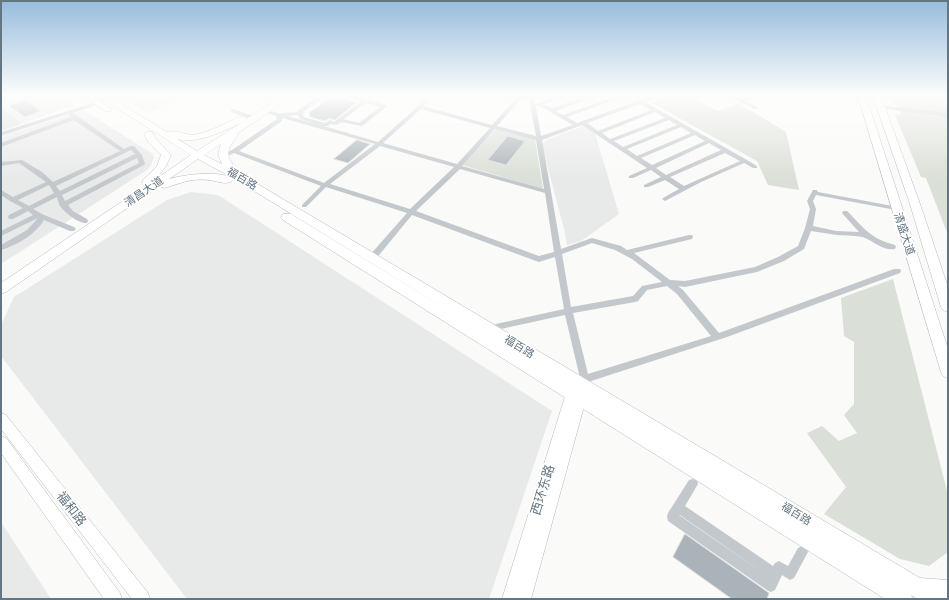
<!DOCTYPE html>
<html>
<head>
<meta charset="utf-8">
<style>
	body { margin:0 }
	#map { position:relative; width:949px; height:600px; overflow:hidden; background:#fafaf8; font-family:Raleway,sans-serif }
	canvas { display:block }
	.frame { position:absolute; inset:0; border:2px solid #657683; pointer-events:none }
</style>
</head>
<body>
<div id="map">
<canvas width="949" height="600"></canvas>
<div class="frame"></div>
</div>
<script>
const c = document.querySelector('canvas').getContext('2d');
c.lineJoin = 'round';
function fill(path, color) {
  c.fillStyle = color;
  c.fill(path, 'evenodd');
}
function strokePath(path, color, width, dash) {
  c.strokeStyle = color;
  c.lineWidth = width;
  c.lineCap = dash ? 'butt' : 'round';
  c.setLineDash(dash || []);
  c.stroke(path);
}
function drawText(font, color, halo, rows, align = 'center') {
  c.font = font + ' Raleway,"Noto Sans SC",sans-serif';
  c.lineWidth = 4;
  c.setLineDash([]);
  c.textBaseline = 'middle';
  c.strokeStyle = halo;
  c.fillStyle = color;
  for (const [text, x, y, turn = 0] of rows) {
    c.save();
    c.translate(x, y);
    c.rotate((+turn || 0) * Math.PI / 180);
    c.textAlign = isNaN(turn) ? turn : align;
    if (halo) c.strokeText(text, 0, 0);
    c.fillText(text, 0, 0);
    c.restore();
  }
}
fill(new Path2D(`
	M8,96H61L74,105L21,124L1,106V98Z
	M120,96H180L149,113Z
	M84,110L153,154L154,158L151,165L147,170L1,264V137Z
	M583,126L595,133L619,214L581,241L567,245L564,229L542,145L546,140Z
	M191,192L218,195L552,411L489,599H187L1,356V325L14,297L167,200Z
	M1,522L51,599H1Z`), '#e8e9e9');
fill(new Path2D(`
	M669,96H688L718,111L738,103L786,132L799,190L768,185L757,161L652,103Z
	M890,96H948V235L926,178L921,177L895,115L901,114L897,105L892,103Z
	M1,106L21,124L1,131Z
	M496,129L535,139L543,189L462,165Z
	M893,279L948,495V552L929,566L900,559L824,514L846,487L807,433L822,426L839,441L857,433L844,415L854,404V342L844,336L841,298Z`), '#dadfd7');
const building = new Path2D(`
	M334,96L357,102L335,120L329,118L325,121L310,117L309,113Z
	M25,100L41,111L25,117L9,106Z
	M508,136L525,141L506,165L488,160Z
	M357,140L370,144L348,163L334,159Z
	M685,534L769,593L767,599H732L673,557Z`);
fill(building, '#aab3b9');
strokePath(building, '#dcdcda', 1);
const secondary = new Path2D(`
	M574,382L578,383L580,387L586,388L588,392L531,599H502L568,387L570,383Z
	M1,413L6,415L148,593L150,599H132L1,429Z
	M1,436L6,438L120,593L122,599H104L1,453Z`);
const primary = new Path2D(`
	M83,96H93L112,109L111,111H105Z
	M98,96H108L167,132C176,129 187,137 198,134C211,131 226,123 239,117H245L246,119L282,96H292L237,134L238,135C224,153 226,156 239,173L920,578L948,580V599H918L911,595L913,599H885L283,220L281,217L283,214H291L477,328L233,178L198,159L169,179C182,175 224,169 233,180C228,186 217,181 210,180C188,178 183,183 164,188L159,186L6,292L1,294V283L148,184L143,183L142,181L157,166L161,155L148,142L144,134L146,132H152L156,139L171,155L166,166L156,179L191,155ZM241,123L197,151L177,139C200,144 220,132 241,123ZM221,144L218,154L222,164L204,155Z
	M858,96H866L948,349V378L943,376L941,372Z
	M873,96H881L919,201L948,287V312L943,310L941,307L909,201Z`);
strokePath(secondary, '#b3babf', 1);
strokePath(primary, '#b5babe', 1);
fill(new Path2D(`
	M110,96H117L100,104L73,113L124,149L130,146H134L142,155L145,164L144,165L68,205L73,211L87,219L88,221L87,223C79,224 65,213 60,206C59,205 58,200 57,197L33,209L44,215L74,227L76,229L74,231H70L44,220C35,235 17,245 1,250V245L27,230L38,218L1,236V231L33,215L28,211L13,219H9L8,217L9,215L23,208L10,201L1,195V190L13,197L46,182L19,163L1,166V162L22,160L42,172L53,182L120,151L74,120L1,147V143L71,117L68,114L1,136V132L96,102ZM131,150L135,154L60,191L56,186ZM137,158L139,163L65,201L62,195ZM49,185L54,193L29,206L18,200Z
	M319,96H325L303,112L304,117L325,123L330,120L334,122L361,101L344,96H353L386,105V107L362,126L341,122L337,125L331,124L328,126H324L378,142L426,99L429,101L423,106L492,125L518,96H534L535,104L559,96H567L544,104L552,108L588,96H596L556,111L563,115L617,96H625L567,117L577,123L651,96H659L645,102L747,160L757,166V168H753L744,163L701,182L665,201L662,199L663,198L679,189L665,180L648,187H644V185L661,177L651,170L633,178H629V176L647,168L582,125L542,140L561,249L592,238L621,246L627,250L689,235H692L693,237L692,239L634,253L670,280L685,281L755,267L778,257L798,246L805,228L810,209L807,201L813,190H817L818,192L898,207L899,208L896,210L816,195L813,201L816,209L813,226L836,231L859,232L842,213L843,211H847C864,228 871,239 895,245L896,247L895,249C883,251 875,242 865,238C859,235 844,236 837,235C828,234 820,232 811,231L804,249L784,261L757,272L685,287L678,286L683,290L719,333L894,269H900L901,271L900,273L727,337L588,382L581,387L578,386L576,383L580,378L565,315L496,330L493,329L492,327L493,325L496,324L564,309L555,257L539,262L536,261L412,215L375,260H369L368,258L369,256L407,213L326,187L306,207H302V205L321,186L234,153L223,158L220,156L232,150L277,119L276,116L263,112V110L279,113L297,112L298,110ZM521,99H529L536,136L497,126ZM366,103L380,107L359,123L344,119ZM640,104L651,110L598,131L587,123ZM536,106H540L573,125L541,136ZM421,109L490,128L457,164L383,143ZM655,112L665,118L610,139L602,133ZM298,115L300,119L322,126L288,116ZM282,118L375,144L324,183L239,151L282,121ZM669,120L677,125L623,147L614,141ZM681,127L691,133L637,156L627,149ZM495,129L536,140L544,189L462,166ZM695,135L705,141L652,165L641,158ZM709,143L721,150L666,175L656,168ZM380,146L454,167L410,209L330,184ZM725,153L740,161L684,186L670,177ZM460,169L545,193L554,252L539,256L416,211ZM592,243L615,250L632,259L662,282L642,286L633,296L571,307L562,254ZM667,286L677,294L711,336L588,374L573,313L635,302L638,301L647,290Z
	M729,96H736L742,99L749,96H757L746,101L759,108L754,109Z
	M880,105L948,113V117L878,108V106Z
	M233,109L250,115L251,116L248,118L231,112V110Z
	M693,479L697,480L698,484L685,506L773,566L775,563L779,561L788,566L798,548L802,546L806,548L808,552L794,578L790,580L782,575L775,590L771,592L767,590L668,521L667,517L668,513L689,480ZM679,515H680L769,577Z`), '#c3c8cc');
fill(secondary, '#fff');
fill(primary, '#fff');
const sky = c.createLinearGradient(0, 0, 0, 180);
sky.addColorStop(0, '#96bcdc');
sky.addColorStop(0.53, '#fdfdfc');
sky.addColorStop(1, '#fdfdfc00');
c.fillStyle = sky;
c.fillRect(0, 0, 949, 180);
drawText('11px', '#657683', '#fff', [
	["福百路",242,179,30],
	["清昌大道",144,192,-34],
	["清盛大道",904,234,72],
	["福百路",519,347,31],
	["福百路",796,514,31]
]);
drawText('13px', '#657683', '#fff', [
	["西环东路",543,490,-73],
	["福和路",71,509,52]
]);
</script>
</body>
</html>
